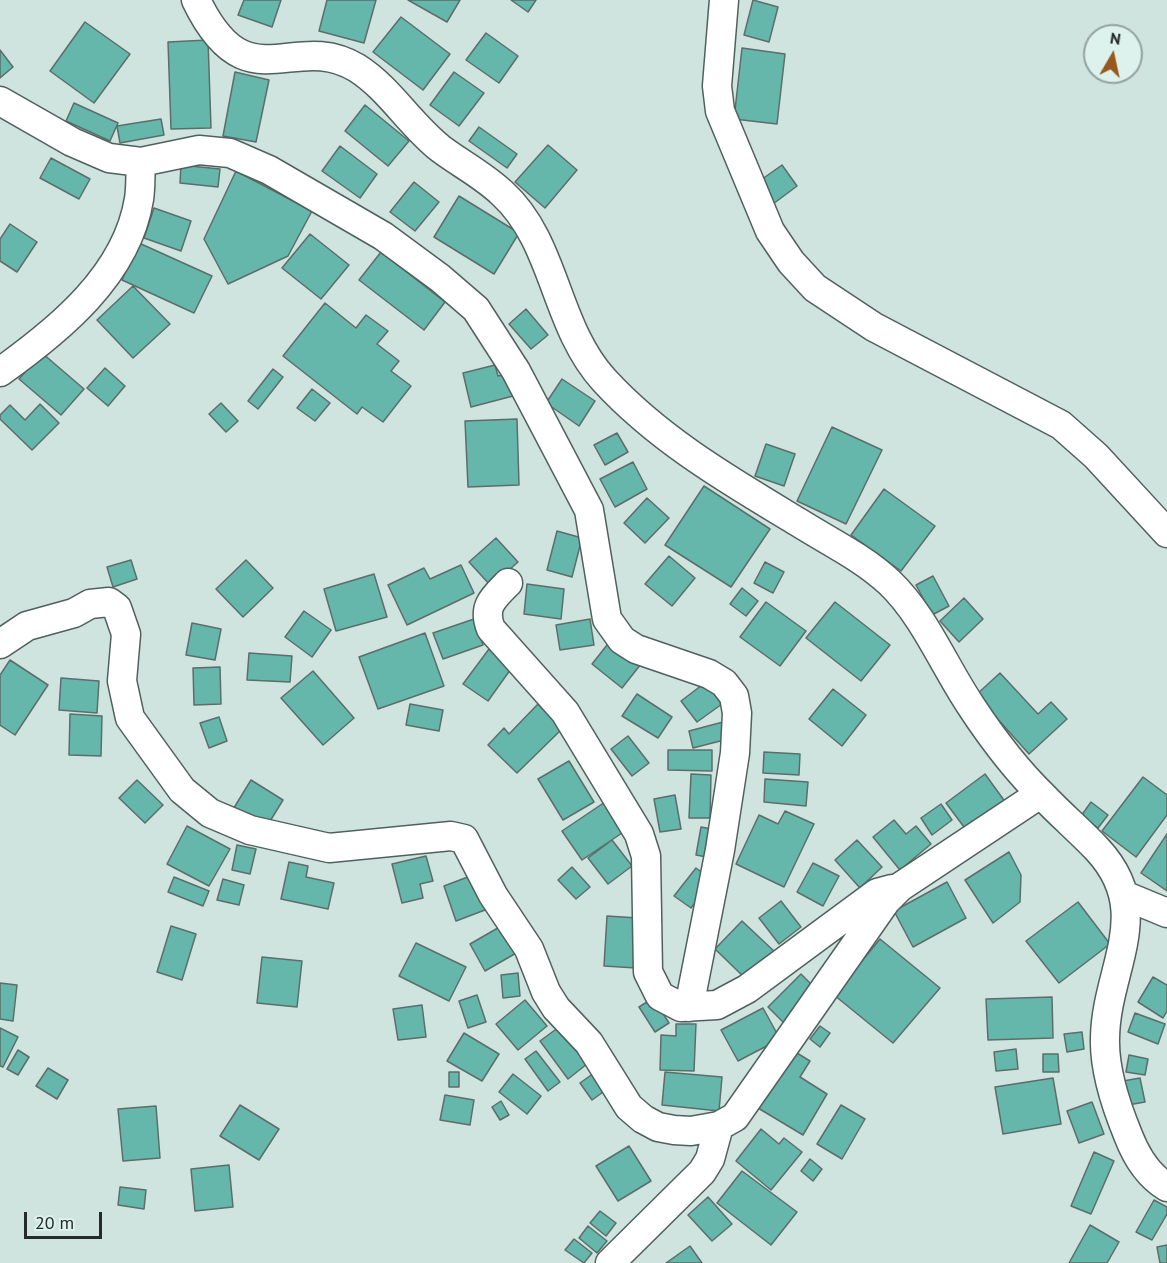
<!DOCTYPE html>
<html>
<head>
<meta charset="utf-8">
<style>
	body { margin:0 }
	#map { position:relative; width:1167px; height:1263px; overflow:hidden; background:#d0e4df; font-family:"PT Sans",sans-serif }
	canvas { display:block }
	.north { position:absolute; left:1083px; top:24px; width:60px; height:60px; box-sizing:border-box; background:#ddf1ed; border:2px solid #93a29f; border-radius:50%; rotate:9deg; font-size:16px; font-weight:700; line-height:24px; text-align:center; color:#242b2a }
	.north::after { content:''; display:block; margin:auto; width:21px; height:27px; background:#97591e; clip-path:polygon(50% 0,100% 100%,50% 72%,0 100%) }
	.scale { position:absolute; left:24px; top:1212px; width:78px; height:27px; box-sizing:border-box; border:3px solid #242b2a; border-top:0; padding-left:8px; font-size:18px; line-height:21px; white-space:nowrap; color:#242b2a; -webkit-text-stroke:4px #ddf1ed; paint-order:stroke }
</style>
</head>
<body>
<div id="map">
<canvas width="1167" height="1263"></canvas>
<div class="north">N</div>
<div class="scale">20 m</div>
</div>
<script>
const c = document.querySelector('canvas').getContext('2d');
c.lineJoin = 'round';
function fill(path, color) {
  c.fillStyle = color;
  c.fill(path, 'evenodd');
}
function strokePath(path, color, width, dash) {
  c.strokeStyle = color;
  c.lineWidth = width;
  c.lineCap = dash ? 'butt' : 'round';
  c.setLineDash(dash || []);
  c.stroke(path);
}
const building = new Path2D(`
	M244,0H281L272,27L238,15Z
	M327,0H376L364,43L319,31Z
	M408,0H460L447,22Z
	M511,0H536L528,12Z
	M753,0L778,7L769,42L744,35Z
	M401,17L450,54L423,90L373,52Z
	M85,22L130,54L94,103L50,71Z
	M486,33L518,56L499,83L466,60Z
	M208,40L211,128L171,129L168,42Z
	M742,48L785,54L777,124L734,119Z
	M0,50L13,67L0,78Z
	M235,72L269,80L256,142L223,136Z
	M454,72L484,93L459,126L430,105Z
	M74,103L118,123L110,141L66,121Z
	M365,105L409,141L388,166L345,131Z
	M161,119L164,135L120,143L117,126Z
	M479,127L517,154L507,168L469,141Z
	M548,145L577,170L545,208L515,182Z
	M340,146L377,174L360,198L322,171Z
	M51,158L90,179L79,199L40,178Z
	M181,165L220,169L218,187L180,183Z
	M782,165L797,186L773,204L758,182Z
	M236,171L312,211L288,256L228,284L204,239Z
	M414,182L439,202L415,231L390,212Z
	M459,196L519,233L494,274L434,237Z
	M154,208L191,221L181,251L144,238Z
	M10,224L37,242L17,272L0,261V239Z
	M310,234L349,265L321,299L282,268Z
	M139,243L212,276L194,313L122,280Z
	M381,252L445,302L424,330L359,280Z
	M133,286L170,324L133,358L97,320Z
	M325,303L356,328L366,315L388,331L377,344L399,361L391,371L411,386L383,422L362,407L357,414L283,356Z
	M526,309L548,335L531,349L509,324Z
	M42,353L84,389L61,415L19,379Z
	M495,365L498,376L508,374L513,396L471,407L463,373Z
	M105,368L125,386L108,406L87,388Z
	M273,369L283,377L258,409L248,401Z
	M562,379L595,401L579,426L546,403Z
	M312,389L330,403L315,421L297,408Z
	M221,403L238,421L226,432L209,414Z
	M40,404L59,423L32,450L0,419V415L10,405L25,420Z
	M517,419L519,485L468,487L465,421Z
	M832,427L882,450L846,524L797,501Z
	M617,433L628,452L605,465L594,445Z
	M766,444L795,454L784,486L755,476Z
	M633,462L647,489L615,507L600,479Z
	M704,486L770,529L731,587L665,545Z
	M884,489L935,526L901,571L851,535Z
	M647,498L669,518L645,543L624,523Z
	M557,531L582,538L572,577L547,570Z
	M496,538L518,562L491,586L469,562Z
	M669,556L695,578L672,606L645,584Z
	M131,560L137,579L113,587L107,567Z
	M246,560L273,588L243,617L216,589Z
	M765,562L784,572L773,593L754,583Z
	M461,565L474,593L407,625L388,585L424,568L430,579Z
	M374,574L387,617L336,631L324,589Z
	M933,576L949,606L932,615L916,585Z
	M527,584L564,589L561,619L524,614Z
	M742,588L758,601L746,616L730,604Z
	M964,598L983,619L959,642L940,621Z
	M766,602L806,631L780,666L740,637Z
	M835,602L890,645L861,681L806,638Z
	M304,611L331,630L312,657L285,637Z
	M474,619L483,645L443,659L433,633Z
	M590,619L594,645L560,650L556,625Z
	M192,623L221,629L215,660L186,655Z
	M425,633L444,686L378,709L359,657Z
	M611,640L641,664L622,688L592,664Z
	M489,649L513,666L488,701L463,684Z
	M249,653L292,656L290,682L247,680Z
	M10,660L48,685L15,735L0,725V675Z
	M220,667L221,704L194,705L193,668Z
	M313,671L354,718L323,745L281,698Z
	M1000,673L1038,714L1051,702L1067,719L1029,754L976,695Z
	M61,678L99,681L97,713L59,710Z
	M706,682L722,704L697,722L681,701Z
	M833,689L866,715L842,746L809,719Z
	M637,694L672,717L658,738L622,716Z
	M410,704L443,710L439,731L406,725Z
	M538,704L563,728L517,773L488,745L504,728L509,734Z
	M70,714L102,716L101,756L69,755Z
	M219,717L227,741L209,748L200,723Z
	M723,722L728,739L693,748L689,731Z
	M628,736L649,763L632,776L611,749Z
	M668,750H712V771L668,770Z
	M764,752L800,754L799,775L763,773Z
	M569,761L594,802L563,820L538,779Z
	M691,774L711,775L710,818H689Z
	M985,774L1006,803L967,831L946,803Z
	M1143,777L1167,795V815L1136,857L1102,831Z
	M765,779L808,782L806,806L764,802Z
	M137,780L163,805L145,823L119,798Z
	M251,780L283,800L264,831L232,811Z
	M675,795L681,829L660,832L654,799Z
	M605,802L625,831L582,860L562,831Z
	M1091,802L1108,815L1098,828L1081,816Z
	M941,804L952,820L932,835L921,818Z
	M785,811L814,824L784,887L736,864L759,815L778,824Z
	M894,820L906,834L916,826L931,844L900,870L873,837Z
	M187,826L230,849L209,886L167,864Z
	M701,827L717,830L712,858L696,855Z
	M1167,834V891L1141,873Z
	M612,840L632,866L608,884L588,858Z
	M857,840L882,867L860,888L835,860Z
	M237,845L256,849L250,874L232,870Z
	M1009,852L1021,875L1020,902L993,923L965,880Z
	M426,856L433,881L420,884L423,898L402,903L392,864Z
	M289,862L308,866L306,877L334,883L328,909L281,899Z
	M813,863L839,876L823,906L797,892Z
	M572,867L590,887L576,899L558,880Z
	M696,868L712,880L691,908L674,896Z
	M473,875L485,910L456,921L444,886Z
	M174,877L209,891L203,906L168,892Z
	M223,879L244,885L239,905L217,900Z
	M947,882L966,918L913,947L894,911Z
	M781,901L801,927L779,944L759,918Z
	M1078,902L1110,944L1059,983L1026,941Z
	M607,916L638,918L636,968L604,966Z
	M742,921L776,953L748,981L715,949Z
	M503,925L518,952L485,971L470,944Z
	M171,926L196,934L182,980L157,972Z
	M880,939L940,988L893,1043L834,995Z
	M416,943L466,967L449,1001L399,976Z
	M262,957L302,961L297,1007L257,1003Z
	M518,973L520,996L503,998L501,975Z
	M801,974L819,992L785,1024L768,1007Z
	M1153,977L1167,985V1011L1163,1018L1138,1002Z
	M0,983L17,985L13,1021L0,1019Z
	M477,995L486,1022L468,1028L459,1001Z
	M1052,997L1053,1038L988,1040L986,999Z
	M653,998L669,1023L655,1032L639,1007Z
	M525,1000L547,1026L518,1050L496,1024Z
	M422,1005L426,1037L398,1040L393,1009Z
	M763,1008L780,1039L738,1061L721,1030Z
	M1135,1013L1165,1024L1158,1044L1128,1032Z
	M676,1024H696L694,1071L660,1070L661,1035L676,1036Z
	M820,1026L830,1033L820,1047L810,1039Z
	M559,1027L587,1064L568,1079L540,1041Z
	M0,1028L18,1037L3,1067L0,1066Z
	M1082,1032L1084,1049L1067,1052L1064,1034Z
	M464,1033L499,1054L482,1081L447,1061Z
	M1016,1049L1018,1069L996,1071L994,1052Z
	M18,1050L29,1057L18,1075L7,1069Z
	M792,1050L810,1061L800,1077L827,1094L803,1135L758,1108Z
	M536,1051L560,1082L548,1091L525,1059Z
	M1043,1054H1058L1059,1072H1043Z
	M1129,1055L1148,1059L1145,1075L1126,1072Z
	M48,1068L68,1080L57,1099L36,1086Z
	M449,1072H459V1087H449Z
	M665,1072L722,1077L719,1111L662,1105Z
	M594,1073L606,1090L592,1100L580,1083Z
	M513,1074L541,1096L527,1114L499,1092Z
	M1053,1078L1061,1124L1003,1134L995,1087Z
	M1140,1078L1145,1102L1128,1105L1123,1081Z
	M445,1095L474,1100L470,1125L440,1120Z
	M501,1101L509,1115L500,1120L492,1107Z
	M1092,1102L1104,1134L1079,1143L1067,1111Z
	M240,1105L279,1129L259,1160L220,1136Z
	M841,1105L865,1119L842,1159L817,1144Z
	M156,1106L160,1158L123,1161L118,1109Z
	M761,1129L779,1144L784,1138L802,1152L771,1190L736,1161Z
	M629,1146L651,1181L618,1201L596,1166Z
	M1094,1152L1114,1161L1091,1214L1071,1206Z
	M810,1159L822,1169L813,1181L801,1171Z
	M229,1165L233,1207L195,1211L191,1169Z
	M742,1171L797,1212L771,1245L717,1203Z
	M120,1187L146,1190L144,1209L118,1205Z
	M708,1197L732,1224L712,1241L688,1215Z
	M1154,1200L1167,1207V1214L1152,1240L1136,1232Z
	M600,1211L616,1223L606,1236L590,1223Z
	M1090,1225L1119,1242L1107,1263H1069Z
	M588,1226L607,1241L597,1253L579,1238Z
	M574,1239L592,1253L584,1263L565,1250Z
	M1167,1245V1263H1160L1157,1247Z
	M690,1246L702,1263H666Z`);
fill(building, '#64b7aa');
strokePath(building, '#5c6e6a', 1.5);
const minor = new Path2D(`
	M196,0C247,106 293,29 357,68C390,89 410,125 441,149C461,164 483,175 502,193C556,242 554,325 604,380C659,440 730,481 798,522C828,541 862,557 889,582C924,615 944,666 971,706C992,738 1016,770 1044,797C1061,815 1080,831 1097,849C1156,912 1106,968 1105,1038C1104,1070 1116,1106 1128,1135C1136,1156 1147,1175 1167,1187
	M724,0L717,86L720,111L770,231L791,262L815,288L874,327L1061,425L1096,456L1167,533
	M0,101L72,142L109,158L141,162L199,150L230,153L269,170L383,236L440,278L476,309L516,371L589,510L607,619L622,640L636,649L709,674L724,683L734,696L737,713L735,753L720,850L689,1007
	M0,372C59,330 127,275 139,199C141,187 140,174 141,162
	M508,583C493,598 482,607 491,629L565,712L639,834L646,856L648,972L660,996L681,1007L717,1005L747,989L877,893L892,889
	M0,644L27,626L74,613L90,604L109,602L117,608L126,634L122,681L130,718L182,790L210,813L250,830L329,848L451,836L464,839L493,895L529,949L546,992L556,1008L589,1043L629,1107L643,1119L658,1127L674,1130L691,1131L719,1126L735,1117L886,901L900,887L1040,794
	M1126,896L1167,913
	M610,1263L702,1172L710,1159L719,1126`);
strokePath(minor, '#50615d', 31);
strokePath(minor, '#fff', 28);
</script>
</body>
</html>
